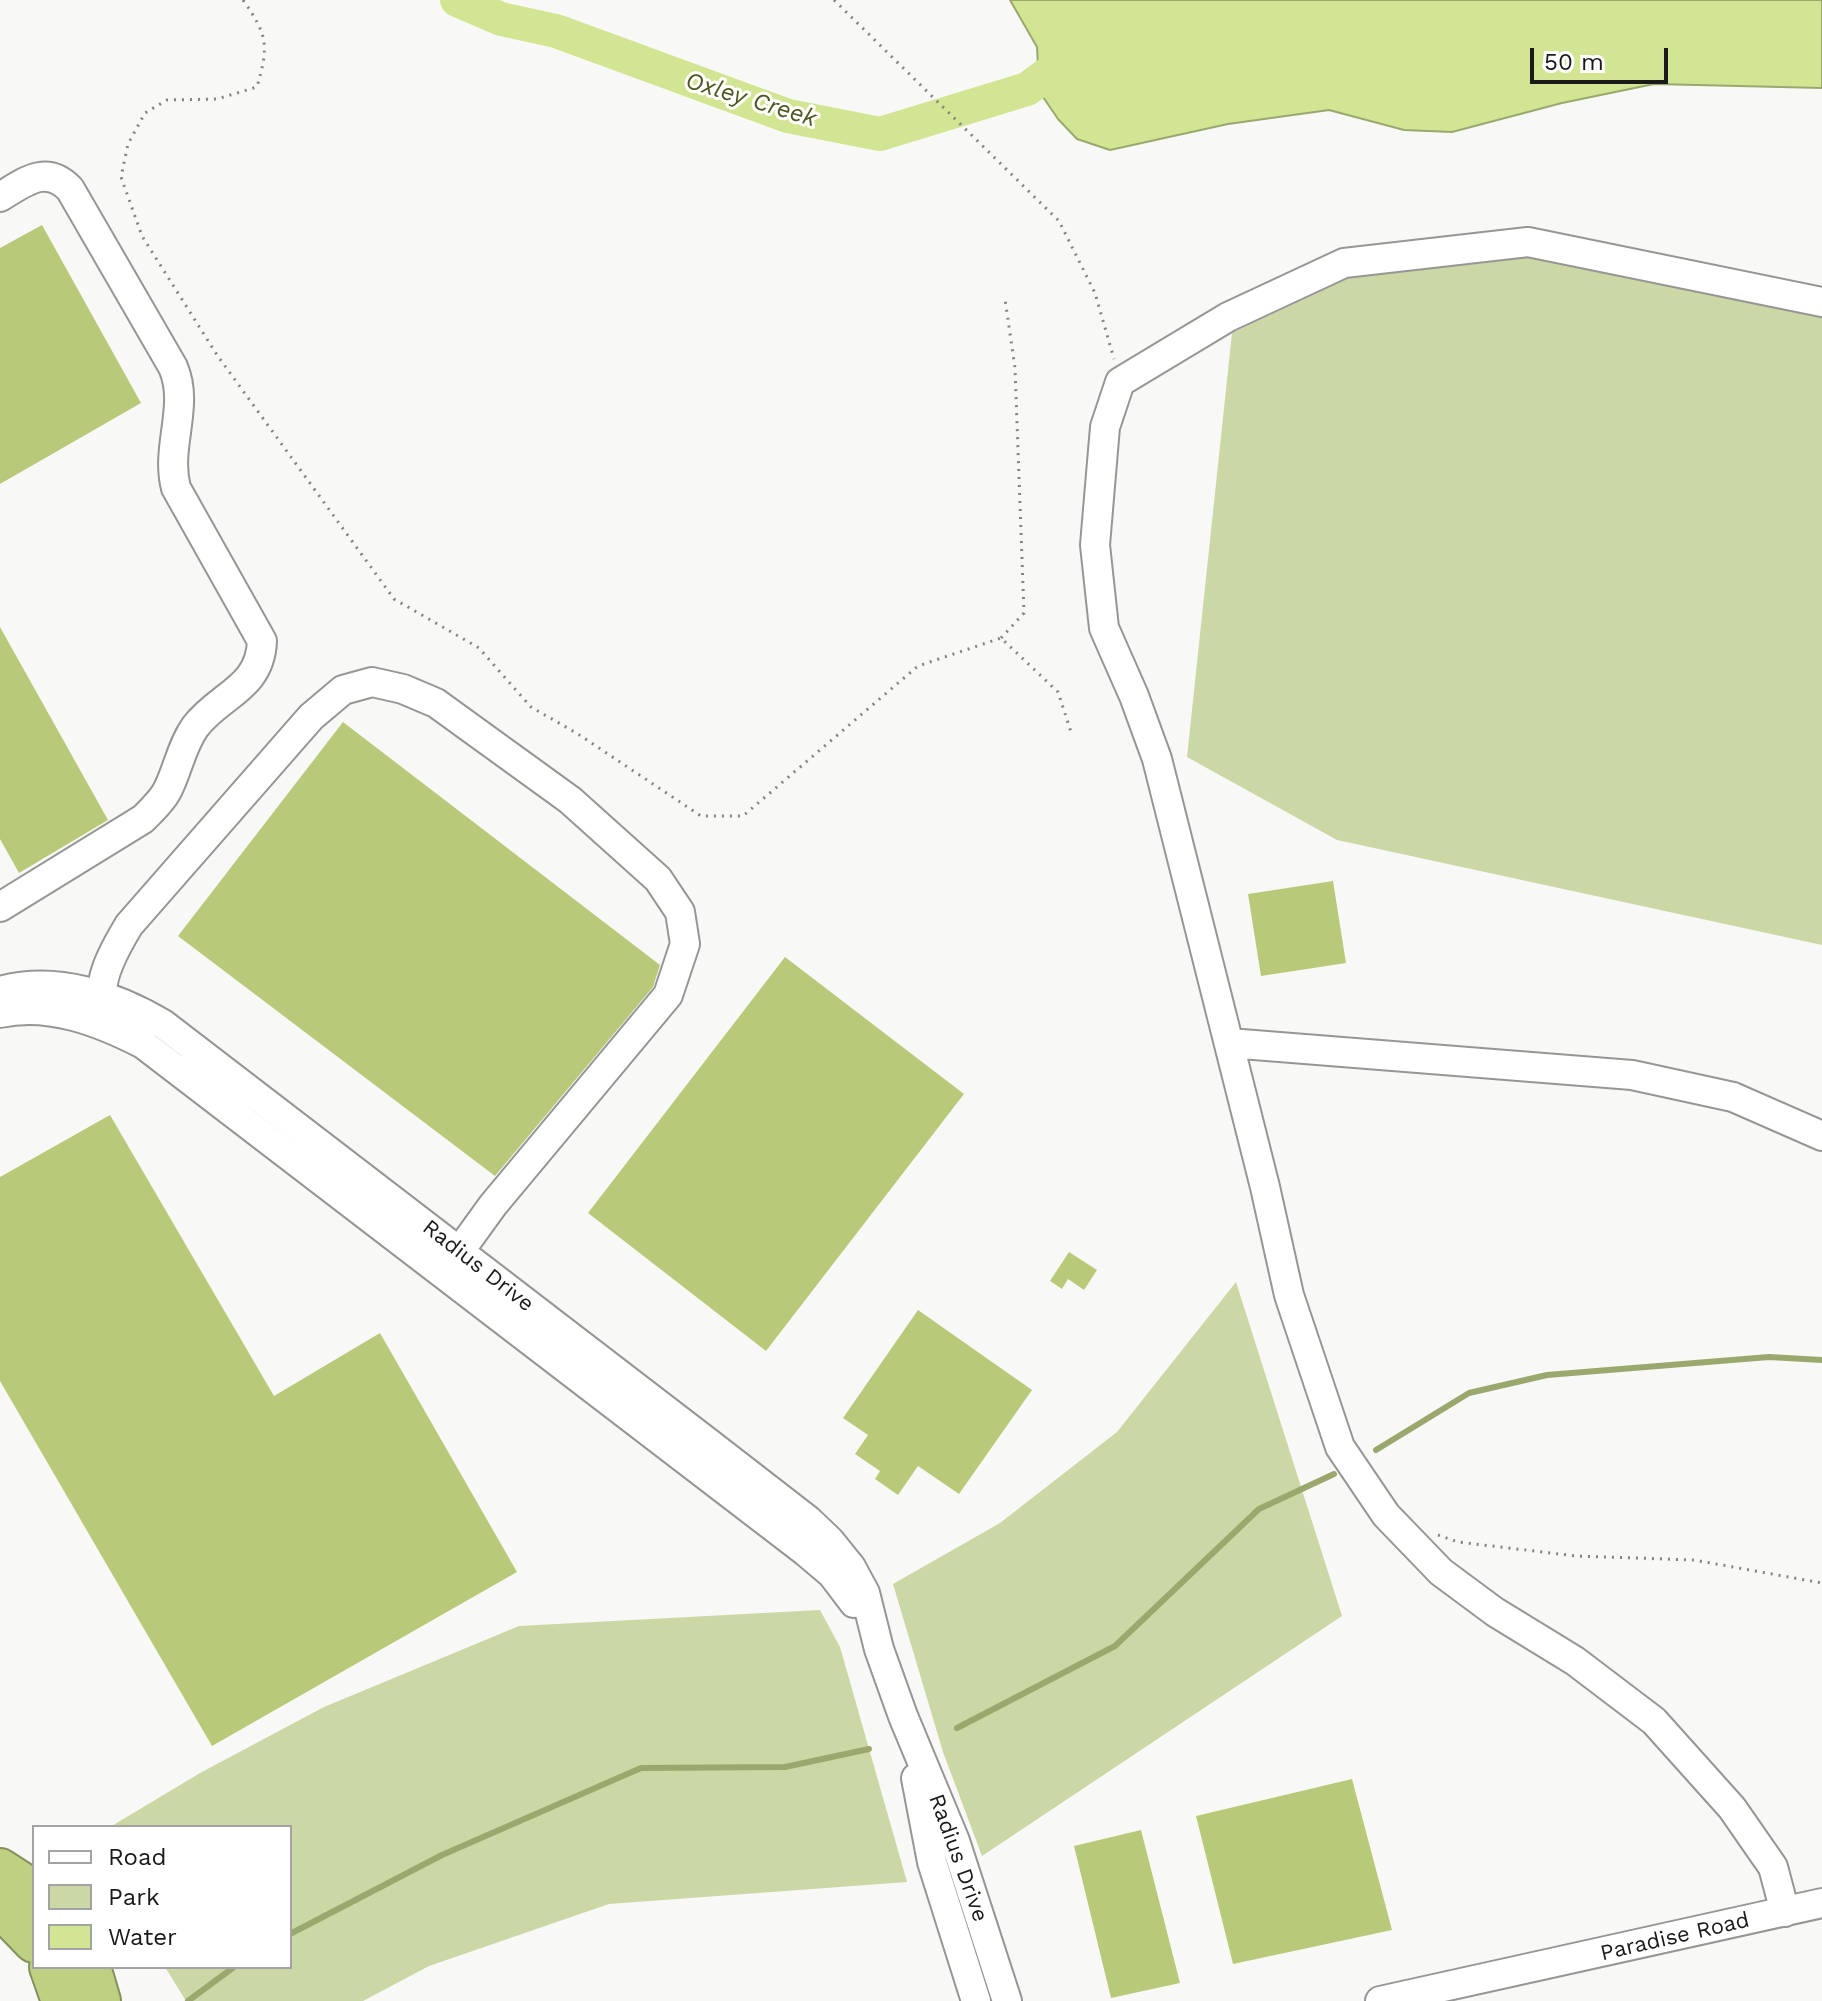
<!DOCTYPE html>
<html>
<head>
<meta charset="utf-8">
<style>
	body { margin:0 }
	#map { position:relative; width:1822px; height:2001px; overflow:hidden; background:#f8f9f6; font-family:"Work Sans",sans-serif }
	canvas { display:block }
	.legend { position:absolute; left:32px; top:1825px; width:260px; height:144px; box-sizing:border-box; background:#fff; border:2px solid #a3a3a3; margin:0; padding:10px 14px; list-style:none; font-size:24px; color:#191a19 }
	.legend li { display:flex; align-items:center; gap:16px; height:40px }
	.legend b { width:40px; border:2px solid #a3a3a3 }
	.scale { position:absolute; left:1530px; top:48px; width:138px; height:36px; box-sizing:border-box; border:4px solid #191a19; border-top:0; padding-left:10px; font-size:24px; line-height:28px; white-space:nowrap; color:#191a19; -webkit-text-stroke:6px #fff; paint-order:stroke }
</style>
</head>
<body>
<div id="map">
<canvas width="1822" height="2001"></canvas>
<ul class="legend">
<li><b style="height:10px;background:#fff"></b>Road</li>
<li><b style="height:22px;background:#cbd7a4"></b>Park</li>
<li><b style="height:22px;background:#d2e593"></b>Water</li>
</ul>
<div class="scale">50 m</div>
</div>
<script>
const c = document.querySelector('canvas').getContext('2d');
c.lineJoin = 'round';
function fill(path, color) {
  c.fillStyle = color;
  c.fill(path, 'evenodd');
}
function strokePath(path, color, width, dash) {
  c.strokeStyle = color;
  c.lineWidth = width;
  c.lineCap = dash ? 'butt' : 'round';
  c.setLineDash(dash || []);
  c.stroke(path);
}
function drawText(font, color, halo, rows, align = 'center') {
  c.font = font + ' "Work Sans",sans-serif';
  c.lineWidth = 6;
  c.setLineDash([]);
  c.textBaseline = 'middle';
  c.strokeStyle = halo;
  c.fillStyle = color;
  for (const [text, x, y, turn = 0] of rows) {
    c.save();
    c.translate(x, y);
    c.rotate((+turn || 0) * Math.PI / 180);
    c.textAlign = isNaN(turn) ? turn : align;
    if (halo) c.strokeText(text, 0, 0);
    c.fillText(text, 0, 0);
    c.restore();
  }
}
fill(new Path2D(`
	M1526,254L1822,314V945L1337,840L1187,757L1232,333L1351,277L1429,263Z
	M1236,1282L1342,1616L982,1856L943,1752L893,1584L1000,1523L1117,1432Z
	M820,1610L840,1647L907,1882L609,1904L429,1966L363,2001H186L165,1967H290V1827H110L200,1773L324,1707L519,1626Z`), '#cbd7a4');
const water = new Path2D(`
	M1010,0H1822V88L1654,84L1562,103L1452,132L1404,130L1329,110L1228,124L1110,150L1077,139L1058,119L1039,91L1027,89L1038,66L1037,47Z`);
fill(water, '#d2e593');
strokePath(water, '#9aa86e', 2);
strokePath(new Path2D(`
	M1376,1450L1469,1393L1547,1375L1769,1357L1822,1360
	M957,1728L1115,1646L1259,1509L1334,1474
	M290,1934L442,1855L641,1768L785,1767L869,1749
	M188,2001L234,1967`), '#9aa86e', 6);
strokePath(new Path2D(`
	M457,0L501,19L556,31L788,116L880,134L1027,89L1063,63`), '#d2e593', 34);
fill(new Path2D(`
	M42,225L141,403L0,484V248Z
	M0,627L108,820L19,873L0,839Z
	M343,722L660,965L653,987L495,1176L178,936Z
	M1333,881L1346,963L1261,976L1248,894Z
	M785,957L964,1094L766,1351L588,1213Z
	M110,1115L274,1396L380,1333L517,1572L212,1746L0,1381V1177Z
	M1069,1252L1097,1270L1084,1290L1068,1279L1062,1289L1050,1281Z
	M918,1310L1032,1390L959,1494L918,1466L898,1495L875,1479L880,1471L855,1454L868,1435L843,1418Z
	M1352,1779L1392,1930L1233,1964L1196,1816Z
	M1141,1830L1180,1983L1111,1998L1074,1846Z`), '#b8ca79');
const minor = new Path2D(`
	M0,197C25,182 46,164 70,189L173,367C190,406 165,447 176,488L262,641C260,689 220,694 195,727C181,747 178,770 167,791C161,802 152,810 143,819L0,907
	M0,991C56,975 116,996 163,1024L710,1444L808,1520L830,1541L851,1567L865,1593L879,1649L903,1716L955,1841L1007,2001
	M110,1011C89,990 117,945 129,925L311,717L343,690L372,682L403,689L436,703L570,800L658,879L680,912L685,944L668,995L493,1205L459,1252
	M0,1013C49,1002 100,1022 143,1044L806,1552L832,1574L854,1603
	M1229,1043L1632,1075L1733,1097L1822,1136
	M191,1066L212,1083L237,1115
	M916,1778L932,1862L976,2001
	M1785,1912L1773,1867L1732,1808L1654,1721L1575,1661L1495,1612L1441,1572L1386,1515L1340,1447L1289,1295L1265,1187L1157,759L1134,696L1104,628L1095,545L1105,427L1120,382L1228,317L1344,263L1528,242L1822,302
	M1380,2001L1822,1903`);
const highway = new Path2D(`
	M0,1869L34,1891
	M0,1911L8,1915L34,1942
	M50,1967L62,2001
	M90,1967L100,2001`);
strokePath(minor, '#969794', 32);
strokePath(highway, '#84905d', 44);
strokePath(new Path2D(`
	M243,0C268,36 269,45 257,87L217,99L167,100L145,113L128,144L121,177L142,236L217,355L394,599L479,648L531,707L578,734L701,816H743L918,666L1001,638L1058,692L1071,732
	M834,0L1059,221L1095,293L1114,359
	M1001,638L1024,613L1015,368L1005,299
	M1438,1535L1458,1542L1576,1556L1694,1560L1822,1583`), '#838482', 3, [2, 6]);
strokePath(minor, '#fff', 28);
strokePath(highway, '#bed082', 40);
drawText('22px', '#191a19', '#fff', [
	["Radius Drive",478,1266,38],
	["Radius Drive",958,1858,70],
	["Paradise Road",1675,1937,-13]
]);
drawText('italic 24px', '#4e591f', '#fff', [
	["Oxley Creek",751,100,17]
]);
</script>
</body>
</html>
